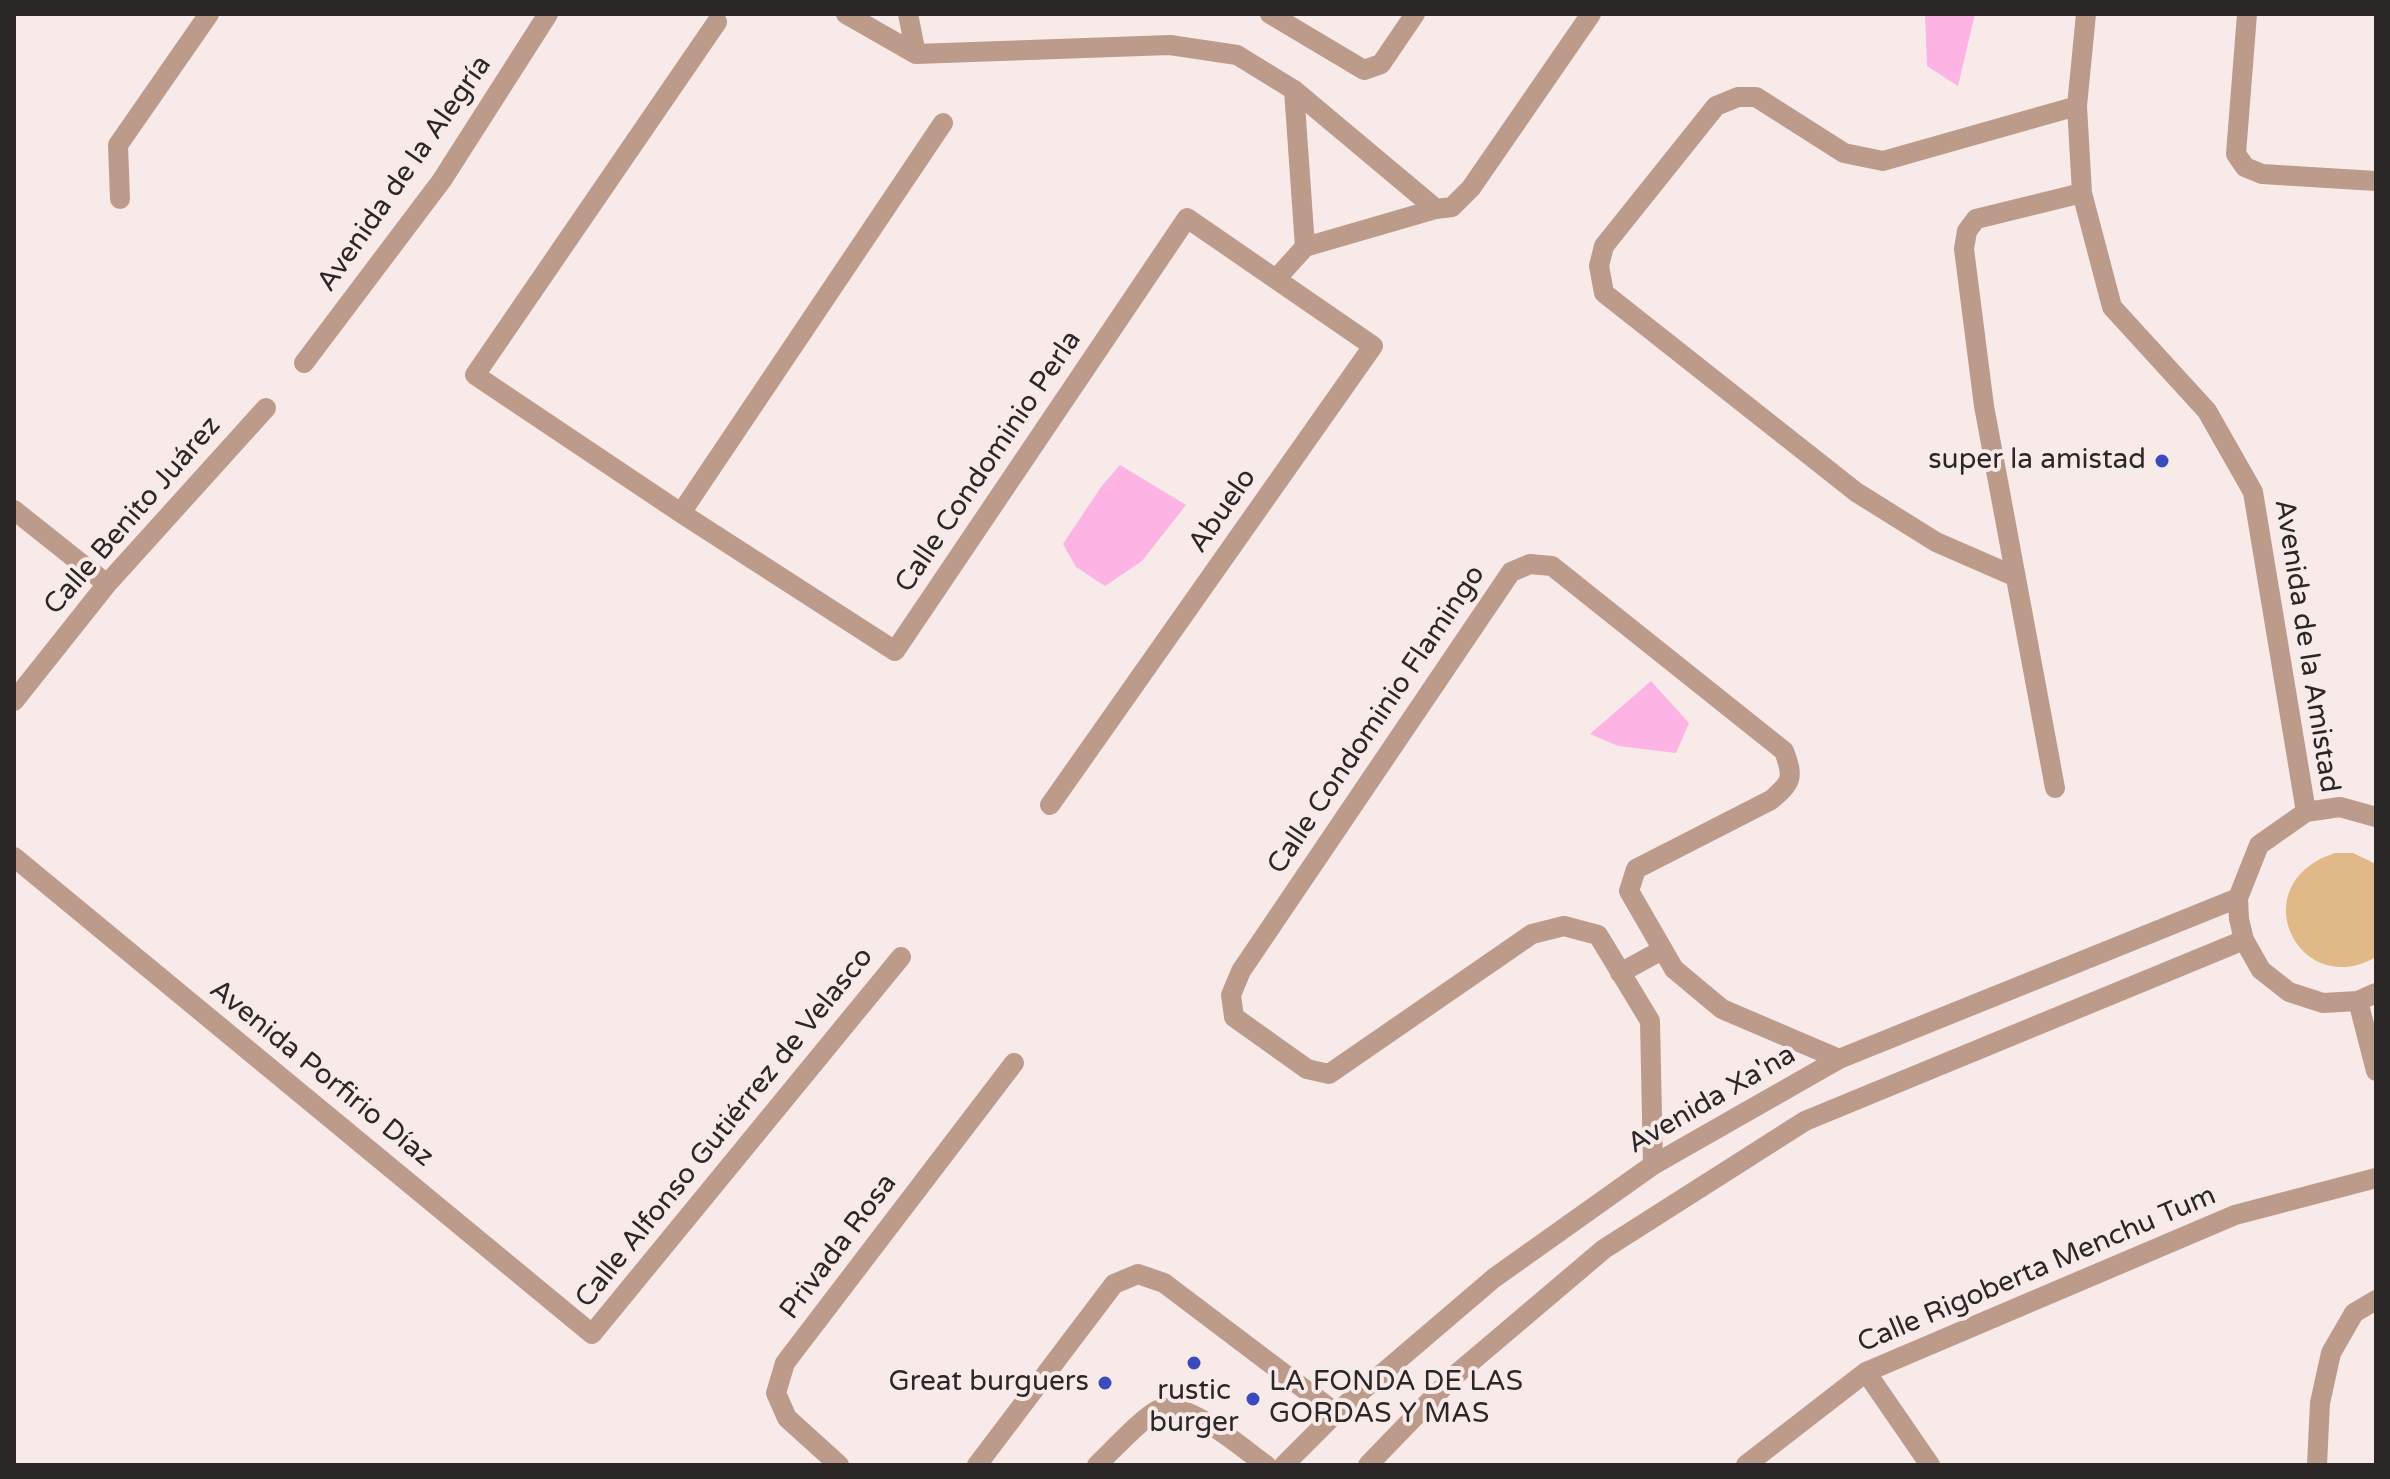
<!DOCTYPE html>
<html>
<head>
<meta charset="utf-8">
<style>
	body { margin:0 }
	#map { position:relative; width:2390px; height:1479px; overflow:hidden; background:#f7eae9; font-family:"Varela Round",sans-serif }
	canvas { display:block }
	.frame { position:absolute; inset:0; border:16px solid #2b2726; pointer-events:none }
</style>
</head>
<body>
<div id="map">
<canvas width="2390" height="1479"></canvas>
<div class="frame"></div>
</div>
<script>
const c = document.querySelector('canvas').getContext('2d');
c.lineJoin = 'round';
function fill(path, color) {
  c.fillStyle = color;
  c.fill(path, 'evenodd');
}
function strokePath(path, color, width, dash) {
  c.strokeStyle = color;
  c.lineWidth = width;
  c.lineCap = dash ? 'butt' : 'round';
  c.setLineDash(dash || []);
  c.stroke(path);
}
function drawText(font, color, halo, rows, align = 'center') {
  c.font = font + ' "Varela Round",sans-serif';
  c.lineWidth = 8;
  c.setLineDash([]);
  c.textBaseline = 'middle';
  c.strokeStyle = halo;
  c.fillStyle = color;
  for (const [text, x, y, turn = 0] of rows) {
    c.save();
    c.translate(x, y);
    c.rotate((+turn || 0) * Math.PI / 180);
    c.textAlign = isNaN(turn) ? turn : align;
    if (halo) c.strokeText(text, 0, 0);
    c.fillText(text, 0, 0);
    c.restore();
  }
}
fill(new Path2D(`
	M2335,853H2353L2376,864V957C2299,1002 2240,884 2335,853Z`), '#e1b988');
fill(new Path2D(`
	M1925,14H1975L1958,86L1927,66Z
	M1120,465L1186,505L1142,561L1105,586L1076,567L1063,544L1101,487Z
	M1651,681L1689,723L1676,753L1618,746L1590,734Z`), '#fdb3e3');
strokePath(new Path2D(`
	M846,14L916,54L1170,45L1237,55L1294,90L1436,209L1452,207L1471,188L1591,14
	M908,14L916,54
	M1270,14L1364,70L1381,64L1415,14
	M2086,14L2077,106L2082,193L2112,307L2207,411L2253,492L2306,812
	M2247,14L2236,154L2245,167L2262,174L2376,181
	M717,22L475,375L681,513L895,651L1187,218L1373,346L1050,805
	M1294,90L1305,247
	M120,199L118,145L209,14
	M1276,279L1305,247L1436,209
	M304,363L442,180L548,14
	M14,510L107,584
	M681,513L943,123
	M2014,576L1936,542L1856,492L1604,293L1599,266L1604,246L1716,106L1738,97H1756L1844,153L1883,161L2077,106
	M14,701L107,584L266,408
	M2055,788L1984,406L1964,249L1967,231L1976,219L2082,193
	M2376,817L2340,807L2306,812L2259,845L2238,898L2239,919L2244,940L2261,970L2289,992L2323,1003L2358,1001L2376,993
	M14,857L592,1334L901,957
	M1620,973L1662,950
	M2358,1001L2376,1071
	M1653,1165L1650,1021L1598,935L1564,926L1532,934L1329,1074L1307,1069L1234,1017L1231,995L1241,971L1511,572L1530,564L1552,566L1784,751C1794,778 1792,782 1771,800L1636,869L1629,891L1674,969L1722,1009L1839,1059
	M1866,1372L1930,1465
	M839,1465L787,1418L776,1393L785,1363L1014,1063
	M977,1465L1114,1284L1138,1274L1164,1283L1336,1413
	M1097,1465C1110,1453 1144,1416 1158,1410C1185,1397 1243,1449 1266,1465
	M1284,1465L1336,1413L1494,1278L1653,1165L1839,1059L2238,898
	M1368,1465L1453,1377L1604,1249L1805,1121L2244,940
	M1746,1465L1866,1372L2235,1215L2376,1178
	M2317,1465L2320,1403L2331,1353L2354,1313L2376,1300`), '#bc9b8a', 20);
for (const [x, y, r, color] of [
	[2162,461,8,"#3b4abd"],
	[1194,1363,8,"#3b4abd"],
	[1105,1383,8,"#3b4abd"],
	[1253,1399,8,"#3b4abd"]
]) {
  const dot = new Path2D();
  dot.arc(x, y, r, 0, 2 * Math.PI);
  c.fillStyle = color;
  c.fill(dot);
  strokePath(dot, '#f7eae9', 3);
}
drawText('28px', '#2b2726', '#f7eae9', [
	["Avenida de la Alegría",405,174,-55],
	["Calle Condominio Perla",989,462,-56],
	["Abuelo",1223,511,-55],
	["Calle Benito Juárez",133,516,-49],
	["Avenida de la Amistad",2306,646,81],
	["Calle Condominio Flamingo",1377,720,-56],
	["Avenida Porfirio Díaz",321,1074,39],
	["Avenida Xa'na",1712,1100,-30],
	["Calle Alfonso Gutiérrez de Velasco",725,1128,-51],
	["Privada Rosa",839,1247,-53],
	["Calle Rigoberta Menchu Tum",2037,1270,-23]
]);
drawText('28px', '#2b2726', '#f7eae9', [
	["super la amistad",2146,461],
	["Great burguers",1089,1383],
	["LA FONDA DE LAS",1269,1383,"left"],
	["GORDAS Y MAS",1269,1415,"left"],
	["rustic",1194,1392,"center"],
	["burger",1194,1424,"center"]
], 'right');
</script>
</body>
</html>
